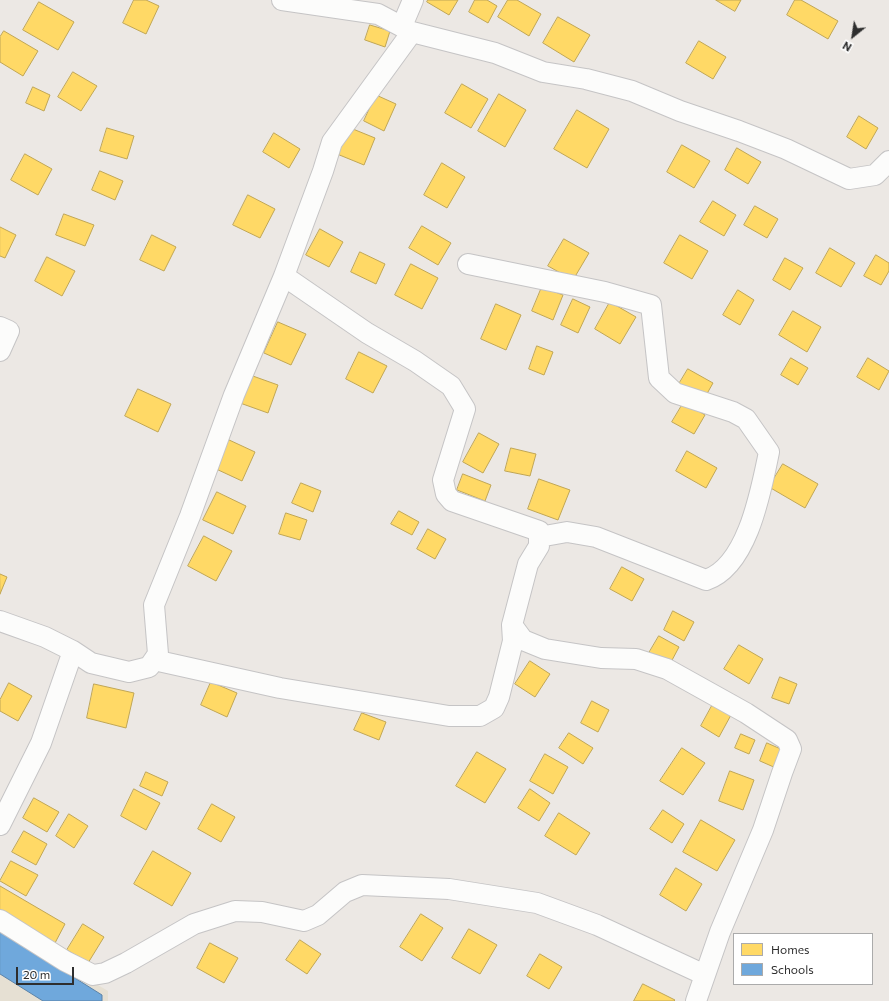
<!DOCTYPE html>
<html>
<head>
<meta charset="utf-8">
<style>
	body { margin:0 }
	#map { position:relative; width:889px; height:1001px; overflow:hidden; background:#ece8e4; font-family:Commissioner,sans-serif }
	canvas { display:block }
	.legend { position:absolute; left:733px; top:933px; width:140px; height:52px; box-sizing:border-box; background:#fff; border:1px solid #ababab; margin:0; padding:5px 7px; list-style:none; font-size:12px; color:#2e2e2e }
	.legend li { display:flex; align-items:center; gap:8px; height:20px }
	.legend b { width:20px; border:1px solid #ababab }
	.north { position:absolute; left:833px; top:16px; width:40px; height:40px; -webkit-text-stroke:3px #fff; paint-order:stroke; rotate:210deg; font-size:11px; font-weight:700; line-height:16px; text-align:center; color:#2e2e2e }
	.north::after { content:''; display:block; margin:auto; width:14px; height:18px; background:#2e2e2e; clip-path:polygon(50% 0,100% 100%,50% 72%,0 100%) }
	.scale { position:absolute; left:16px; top:967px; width:58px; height:18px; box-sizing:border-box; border:2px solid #2e2e2e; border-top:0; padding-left:5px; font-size:12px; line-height:14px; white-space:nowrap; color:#2e2e2e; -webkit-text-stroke:3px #fff; paint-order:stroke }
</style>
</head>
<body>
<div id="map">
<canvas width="889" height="1001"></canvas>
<ul class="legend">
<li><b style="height:11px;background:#ffd966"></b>Homes</li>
<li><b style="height:11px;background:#6fa8dc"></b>Schools</li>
</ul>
<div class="north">N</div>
<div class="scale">20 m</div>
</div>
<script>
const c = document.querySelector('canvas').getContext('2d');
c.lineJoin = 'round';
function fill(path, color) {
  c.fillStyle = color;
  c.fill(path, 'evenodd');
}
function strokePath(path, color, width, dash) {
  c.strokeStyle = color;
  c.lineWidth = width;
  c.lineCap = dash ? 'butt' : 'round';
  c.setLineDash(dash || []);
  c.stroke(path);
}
fill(new Path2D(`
	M0,927L108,991V1001H0Z`), '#e6e0d3');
const homes = new Path2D(`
	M134,0H146L159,6L146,34L123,23Z
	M428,0H458L449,15L427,2Z
	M475,0H487L497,6L488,23L469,12Z
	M508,0H517L541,14L529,36L498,17Z
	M716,0H741L735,11Z
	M795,0H801L838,21L828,39L787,15Z
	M39,2L74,22L58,50L23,30Z
	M558,17L590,35L574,62L543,43Z
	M370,25L390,31L385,47L365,40Z
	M4,31L38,51L23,76L0,62V37Z
	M699,41L726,57L713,79L686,63Z
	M73,72L97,86L81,111L58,97Z
	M462,84L488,99L471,128L445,113Z
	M33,87L50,95L44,111L26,103Z
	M499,94L526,110L505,147L478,131Z
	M376,95L396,104L384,131L364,121Z
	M577,110L609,129L587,168L554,149Z
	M859,116L878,128L866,149L847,137Z
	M348,127L375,138L364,165L337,154Z
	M107,128L134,136L127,159L100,151Z
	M274,133L300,149L289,168L263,152Z
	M682,145L710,161L694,188L667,172Z
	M737,148L761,162L748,184L725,170Z
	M25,154L52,169L38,195L11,180Z
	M442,163L465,177L447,208L424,195Z
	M100,171L123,181L115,200L92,190Z
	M248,195L275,209L260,238L233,225Z
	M713,201L736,215L724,236L700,222Z
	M755,206L778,219L767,238L744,225Z
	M64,214L94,225L85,246L56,235Z
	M422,226L451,243L438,265L409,248Z
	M0,227L16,235L5,258L0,256Z
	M320,229L343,242L329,267L306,255Z
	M152,235L176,247L164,271L140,260Z
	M680,235L708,251L692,279L664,263Z
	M564,239L589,253L573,280L548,266Z
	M830,248L855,263L841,287L816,273Z
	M360,252L385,264L376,284L351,272Z
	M876,255L889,263V271L881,285L864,276Z
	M47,257L75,271L62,296L35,281Z
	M785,258L803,268L790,290L773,280Z
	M411,264L438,278L422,309L395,295Z
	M542,287L563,295L553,320L532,311Z
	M738,290L754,300L740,325L723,315Z
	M573,299L590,307L578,333L561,325Z
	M610,302L636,317L620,344L595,329Z
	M496,304L521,315L506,350L481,339Z
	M793,311L821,327L807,352L779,335Z
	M278,322L306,334L291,365L264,353Z
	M537,346L553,352L544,375L529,369Z
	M359,352L387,366L373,393L346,379Z
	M791,358L808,368L798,385L781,375Z
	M868,358L889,371L879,390L857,377Z
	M688,369L713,383L704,399L679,384Z
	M250,375L278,385L268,413L240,403Z
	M138,389L171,404L158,432L125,416Z
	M684,402L705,415L694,434L672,422Z
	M479,433L499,444L483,473L463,462Z
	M227,439L255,452L242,481L214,468Z
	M511,448L536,454L530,476L505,471Z
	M687,451L717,468L706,488L676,471Z
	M783,464L818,484L805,508L769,487Z
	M463,474L491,485L485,501L457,490Z
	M539,479L570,490L558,520L528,509Z
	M301,483L321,491L313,512L292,503Z
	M217,492L246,506L233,534L203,520Z
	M399,511L419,522L412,535L391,524Z
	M286,513L307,520L300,540L279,534Z
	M428,529L446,539L435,559L417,549Z
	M204,536L232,551L216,581L188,566Z
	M622,567L644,579L632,601L610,589Z
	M0,574L7,577L0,594Z
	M673,611L694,622L684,641L664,630Z
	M659,636L679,647L670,664L649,653Z
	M739,645L763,659L749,684L724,669Z
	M530,661L550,674L535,697L515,684Z
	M780,677L797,684L789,704L772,698Z
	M211,682L237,693L227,717L201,705Z
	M9,683L32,696L18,721L0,711V700Z
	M94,684L134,693L126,728L87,718Z
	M592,701L609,710L598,732L581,723Z
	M713,704L731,715L719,737L701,726Z
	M362,713L386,722L379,740L354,730Z
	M569,733L593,748L583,764L559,748Z
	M741,734L755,740L749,754L735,748Z
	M767,743L783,750L776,768L760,761Z
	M682,748L705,763L683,795L660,781Z
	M477,752L506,769L485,803L456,786Z
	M545,754L568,767L553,794L530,781Z
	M730,771L754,780L743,810L719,801Z
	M146,772L168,782L162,796L140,786Z
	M134,789L160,803L146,830L121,816Z
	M530,789L550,803L539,821L518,808Z
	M34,798L59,812L47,832L23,818Z
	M212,804L235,817L221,842L198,829Z
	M663,810L684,824L672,843L650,829Z
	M559,813L590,833L576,855L545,836Z
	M69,814L88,826L74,848L56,836Z
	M701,820L735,840L717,871L683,852Z
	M24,831L47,844L36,865L12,852Z
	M153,851L191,873L172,906L134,884Z
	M11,861L38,875L26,896L0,881Z
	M676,868L702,884L686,911L660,895Z
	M0,886L65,924L55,943L0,911Z
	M421,914L443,928L422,961L400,947Z
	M83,924L104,937L88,963L67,950Z
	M469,929L497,945L480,974L452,958Z
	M300,940L321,954L307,974L286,960Z
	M210,943L238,958L224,983L197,968Z
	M540,954L562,967L549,989L527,976Z
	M643,984L675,1000L674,1001H634Z`);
fill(homes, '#ffd966');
strokePath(homes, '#c0a655', 1);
const schools = new Path2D(`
	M0,931L102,995V1001H43L0,974Z`);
fill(schools, '#6fa8dc');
strokePath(schools, '#5c83a8', 1);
const minor = new Path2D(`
	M402,26L413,0
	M412,32L495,53L543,72L586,79L632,91L680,111L739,131L786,149L849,179L875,175L889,161
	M468,264L605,292L651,305L659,378L675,393L733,412L746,419L769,452C761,490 748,566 706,580L596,537L567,532L539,537
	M284,276L367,333L415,361L451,386L465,409L443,480L446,494L452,501L539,531V546L528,564L512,625L523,640L545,649L601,658L636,659L667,669L746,713L787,740L791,749L782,773L763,830L720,932L696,1001
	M0,327L9,331L0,351
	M0,621L45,637L73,651
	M154,660L280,688L449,716H480L494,708L499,697L513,641L512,625
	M0,825L41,743L73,651L91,663L129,672L149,667L158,654L154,605L190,516L234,395L284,276L323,171L332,142L412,32L378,14L282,0
	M0,920L65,961L93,975L105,973L126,963L194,924L235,911L262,912L304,921L318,915L345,892L362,885L449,889L537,903L597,925L705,975`);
strokePath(minor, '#c5c4c5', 22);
strokePath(minor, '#fcfcfb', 20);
</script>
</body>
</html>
